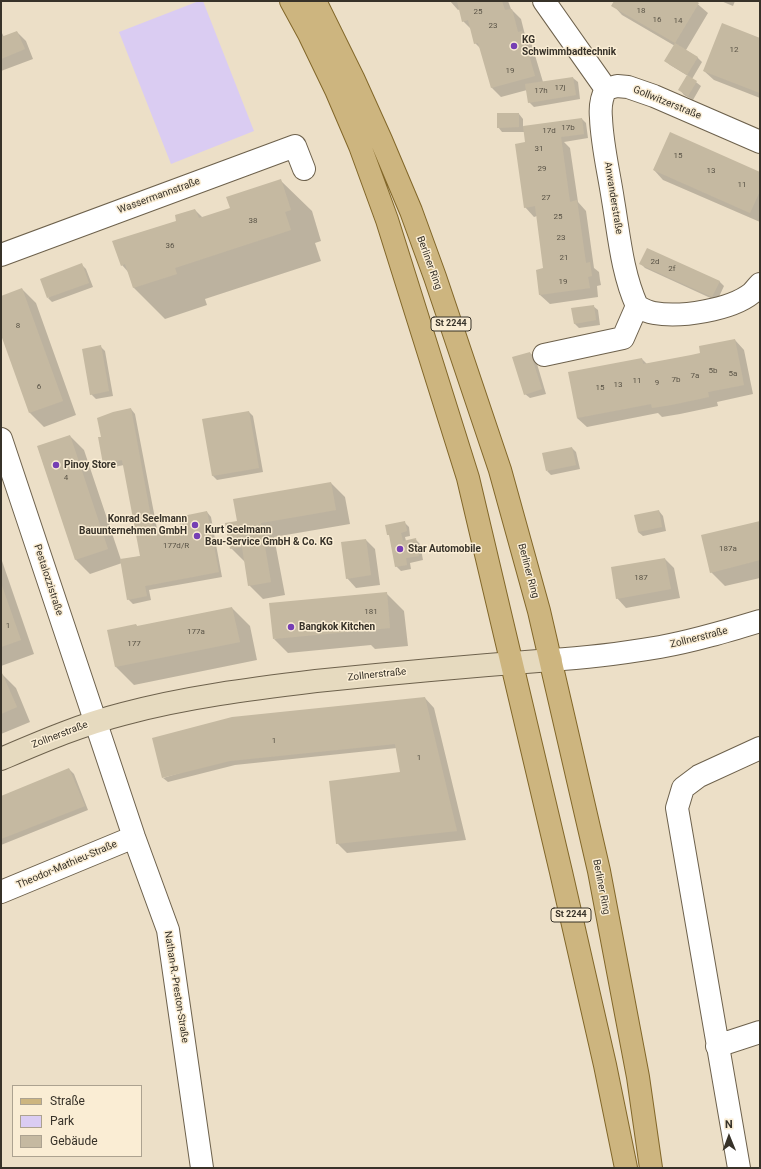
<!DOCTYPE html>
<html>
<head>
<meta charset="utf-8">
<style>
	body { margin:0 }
	#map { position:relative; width:761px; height:1169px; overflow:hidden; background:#ecdfc7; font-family:Roboto,sans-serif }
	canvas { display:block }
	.frame { position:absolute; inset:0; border:2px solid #373229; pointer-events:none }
	.legend { position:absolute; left:12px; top:1085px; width:130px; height:72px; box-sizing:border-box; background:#faedd4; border:1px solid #aca290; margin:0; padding:5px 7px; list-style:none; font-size:12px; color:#373229 }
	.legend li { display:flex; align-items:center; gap:8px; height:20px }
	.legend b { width:20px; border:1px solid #aca290 }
	.north { position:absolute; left:709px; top:1117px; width:40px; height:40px; -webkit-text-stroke:3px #faedd4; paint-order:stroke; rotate:359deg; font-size:11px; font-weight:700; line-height:16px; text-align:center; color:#373229 }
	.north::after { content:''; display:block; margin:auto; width:14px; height:18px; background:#373229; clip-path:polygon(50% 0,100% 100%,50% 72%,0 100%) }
</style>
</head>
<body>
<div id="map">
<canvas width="761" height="1169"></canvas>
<div class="frame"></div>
<ul class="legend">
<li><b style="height:5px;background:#cdb57f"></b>Straße</li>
<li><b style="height:11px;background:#daccf2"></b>Park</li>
<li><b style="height:11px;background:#c5b9a1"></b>Gebäude</li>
</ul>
<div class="north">N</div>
</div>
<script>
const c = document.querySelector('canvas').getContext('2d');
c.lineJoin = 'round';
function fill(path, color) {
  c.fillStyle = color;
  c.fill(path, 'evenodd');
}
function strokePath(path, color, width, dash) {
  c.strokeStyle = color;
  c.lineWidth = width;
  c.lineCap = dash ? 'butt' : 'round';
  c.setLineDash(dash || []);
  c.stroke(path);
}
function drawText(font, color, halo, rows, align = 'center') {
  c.font = font + ' Roboto,sans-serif';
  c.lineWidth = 3;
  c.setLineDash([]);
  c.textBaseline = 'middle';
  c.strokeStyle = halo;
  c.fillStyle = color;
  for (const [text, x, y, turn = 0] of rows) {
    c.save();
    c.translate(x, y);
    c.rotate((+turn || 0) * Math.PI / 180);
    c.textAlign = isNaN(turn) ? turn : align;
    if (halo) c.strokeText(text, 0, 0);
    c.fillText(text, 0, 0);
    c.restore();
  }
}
fill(new Path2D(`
	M199,1H203L254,131L171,164L119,32Z`), '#daccf2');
fill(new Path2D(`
	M450,1H508L511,9L521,19L525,35L531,42L543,82L573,78L578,82L580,99L534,107L529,102L527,90L501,97L492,88L481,49L475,43L472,30L463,21L460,9L458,10Z
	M615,1H694L708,13L686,50L697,57L702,62L692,79L701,86L693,100L684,95L680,90L688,76L670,65L665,61L675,46L622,15L613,5Z
	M721,1H735L733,6Z
	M1,31L4,37L17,32L26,41L33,59L1,71Z
	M760,39V98L714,80L704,71Z
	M519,114L523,119V127L582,119L586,123L588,138L564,142L570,148L578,202L586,211L594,268L599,272L600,280L601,285L597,286L598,297L550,304L540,295L537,270L544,269L537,216L534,217L525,207L526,143L525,132H502L498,127Z
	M654,170L760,173V222L663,180Z
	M280,180L312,211L321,241L315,243L321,261L205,299L207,305L165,319L134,288L129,273L122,265L178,221L195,210L203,218L231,209Z
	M641,264L719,281L724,286L717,301L645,268Z
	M82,265L86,269L93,287L52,302L48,298Z
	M22,289L36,303L76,415L44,427L30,413L1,332V297Z
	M593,306L598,310L600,325L579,328L574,323Z
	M735,340L744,350L753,394L717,402L718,406L680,414L662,417L658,413L587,427L577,418L642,359L647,364L702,354Z
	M100,346L105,351L113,396L96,399L91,394Z
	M530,353L535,357L546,394L530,398L525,394Z
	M131,409L135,414L158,534L182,530L207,512L211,517L222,577L149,590L151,600L133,604L128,599L122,563L90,574L76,560L38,447L70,436L84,450L121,560L141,556L124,465L109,468L104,463L102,438Z
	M249,412L253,416L263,472L217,480L213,476L203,420Z
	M572,448L576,452L580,469L551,475L547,471Z
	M331,483L345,497L350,524L274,537L285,595L263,599L249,585L245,562L231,548L238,521Z
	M659,511L663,516L666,531L643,536L638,532Z
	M404,522L409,527L410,536L405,537L406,541L415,539L420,544L423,560L410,563L411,569L401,571L396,566L391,537L388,534Z
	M760,522V578L725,586L711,572Z
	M366,540L375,549L380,585L356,588L347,578Z
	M1,558L34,654L1,666Z
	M665,559L674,568L680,598L626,608L617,598Z
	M386,593L404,611L408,646L375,649L371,645L288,653L274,639Z
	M232,608L250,626L257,660L134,685L116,667L109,631L136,625L138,627Z
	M2,674L16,688L30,722L1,734V675Z
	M425,698L434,708L466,840L347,853L337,843L401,773L397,748L235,765L168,782L163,778Z
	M69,769L74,774L88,810L1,845V797Z`), '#0003');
fill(new Path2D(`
	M457,1H502L505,10L512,9L518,32L522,31L535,76L491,88L478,43L474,44L468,20L462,22Z
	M614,1H696L699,3L675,43L611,6Z
	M722,23L760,38V93L703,71Z
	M17,31L25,49L1,59V37Z
	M675,43L698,57L687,75L664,61Z
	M687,75L697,81L688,96L678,90Z
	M573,77L576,95L528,103L525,84Z
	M497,113H519V127L497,128Z
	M582,118L584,134L561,137L570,202L577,200L586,263L590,262L592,276L588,277L590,288L539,295L536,270L543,268L535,206L524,208L515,144L525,142L523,126Z
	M670,132L760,172V191L750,213L653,170Z
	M281,179L291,210L285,212L291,230L175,268L177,274L133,288L125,264L121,266L112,241L176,221L175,215L195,209L199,218L230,208L226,197Z
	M647,248L720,281L712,297L639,264Z
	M82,263L89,283L47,298L40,279Z
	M22,288L63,401L29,413L1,335V296Z
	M594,305L596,320L574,324L571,308Z
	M735,339L744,385L708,392L709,397L671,405L652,408L651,404L577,418L568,372L642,358L643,364L691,355L700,353L699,346Z
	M101,345L109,391L90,395L82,349Z
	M530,352L542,389L524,395L512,357Z
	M131,408L154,534L181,529L178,517L207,511L219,572L145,586L147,596L127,600L120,559L140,556L122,460L103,464L98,437H101L97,418L113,412Z
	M249,411L259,468L212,476L202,419Z
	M70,435L108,549L75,560L37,446Z
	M572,447L576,465L546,471L542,453Z
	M331,482L336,510L261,523L271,582L248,586L242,547L230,549L225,523L237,521L233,499Z
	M659,510L662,527L638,532L634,515Z
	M405,521L407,531L401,533L403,541L416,538L419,556L406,558L407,565L395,567L389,535H387L385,525Z
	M760,521V560L710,573L701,535Z
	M366,539L371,575L346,579L341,542Z
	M665,558L671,589L616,599L611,567Z
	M1,583L21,640L1,647Z
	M387,592L390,628L273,639L269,603Z
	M232,607L240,642L115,667L107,630L136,624L137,626Z
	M2,673L17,707L1,714V674Z
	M425,697L457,831L336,844L329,781L400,772L395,744L230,761L162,778L152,738L232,717Z
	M69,768L85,806L1,839V796Z`), '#c5b9a1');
const street = new Path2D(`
	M544,1L606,89L617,86L628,87L654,96L760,142
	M606,89C601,98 600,108 601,118C602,145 609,173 613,200C619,235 622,273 637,306C642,309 648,312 654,313C680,318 731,310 752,293C755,290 757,287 760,284
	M1,255L295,146L304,169
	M544,355L623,338L637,306
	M1,439L134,837L168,930L202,1168
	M551,660C587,658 624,653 660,647C694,641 727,631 760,621
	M1,892L134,837
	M717,1046L760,1032
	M739,1168L677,808L683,788L699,776L760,748`);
const secondary = new Path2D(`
	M1,759C41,742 80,725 123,714C186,697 251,689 316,681C394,673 472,666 551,660`);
const primary = new Path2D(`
	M291,1L309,34L336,90L360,146L387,220L468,478L561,872L605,1065L626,1168
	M315,1L353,78L381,140L411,211L435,277L500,470L539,611L599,871L638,1077L651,1168`);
strokePath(street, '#6d614c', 24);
strokePath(secondary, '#6d614c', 24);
strokePath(primary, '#826729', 24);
strokePath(street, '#fff', 22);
strokePath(secondary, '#e6dabf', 22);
strokePath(primary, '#cdb57f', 22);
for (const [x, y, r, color] of [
	[514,46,4,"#763eb4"],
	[56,465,4,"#763eb4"],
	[195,525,4,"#763eb4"],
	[197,536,4,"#763eb4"],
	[400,549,4,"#763eb4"],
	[291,627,4,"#763eb4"]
]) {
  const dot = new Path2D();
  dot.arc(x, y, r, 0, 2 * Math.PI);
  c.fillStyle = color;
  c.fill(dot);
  strokePath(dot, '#faedd4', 1.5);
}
drawText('8px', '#5a5447', null, [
	["18",641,11],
	["25",478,12],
	["16",657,20],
	["14",678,21],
	["23",493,26],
	["12",734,50],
	["19",510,71],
	["17j",560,88],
	["17h",541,91],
	["17b",568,128],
	["17d",549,131],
	["31",539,149],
	["15",678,156],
	["29",542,169],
	["13",711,171],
	["11",742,185],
	["27",546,198],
	["25",558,217],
	["38",253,221],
	["23",561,238],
	["36",170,246],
	["21",564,258],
	["2d",655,262],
	["2f",672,269],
	["19",563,282],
	["8",18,326],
	["5b",713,371],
	["5a",733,374],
	["7a",695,376],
	["7b",676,380],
	["11",637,381],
	["9",657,383],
	["13",618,385],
	["6",39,387],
	["15",600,388],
	["4",66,478],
	["177d/R",176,546],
	["187a",728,549],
	["187",641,578],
	["181",371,612],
	["1",8,626],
	["177a",196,632],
	["177",134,644],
	["1",274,741],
	["1",419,758]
]);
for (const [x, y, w] of [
	[451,324,40],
	[571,915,40]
]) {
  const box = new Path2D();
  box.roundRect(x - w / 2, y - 7, w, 14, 3);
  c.fillStyle = '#faedd4';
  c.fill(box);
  strokePath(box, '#373229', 1);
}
drawText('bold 9px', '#373229', null, [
	["St 2244",451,324],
	["St 2244",571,915]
]);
drawText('bold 10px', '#373229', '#faedd4', [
	["KG",522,40],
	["Schwimmbadtechnik",522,52],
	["Pinoy Store",64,465],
	["Konrad Seelmann",187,519,"right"],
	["Bauunternehmen GmbH",187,531,"right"],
	["Kurt Seelmann",205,530],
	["Bau-Service GmbH & Co. KG",205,542],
	["Star Automobile",408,549],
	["Bangkok Kitchen",299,627]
], 'left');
drawText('10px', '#373229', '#faedd4', [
	["Gollwitzerstraße",667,103,22],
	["Wassermannstraße",159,196,-20],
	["Anwanderstraße",613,198,81],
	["Berliner Ring",429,263,70],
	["Berliner Ring",528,571,75],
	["Pestalozzistraße",48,580,72],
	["Zollnerstraße",699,638,-14],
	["Zollnerstraße",377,675,-6],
	["Zollnerstraße",60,735,-21],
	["Theodor-Mathieu-Straße",67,865,-23],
	["Berliner Ring",601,887,79],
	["Nathan-R.-Preston-Straße",176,987,81]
]);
</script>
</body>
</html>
